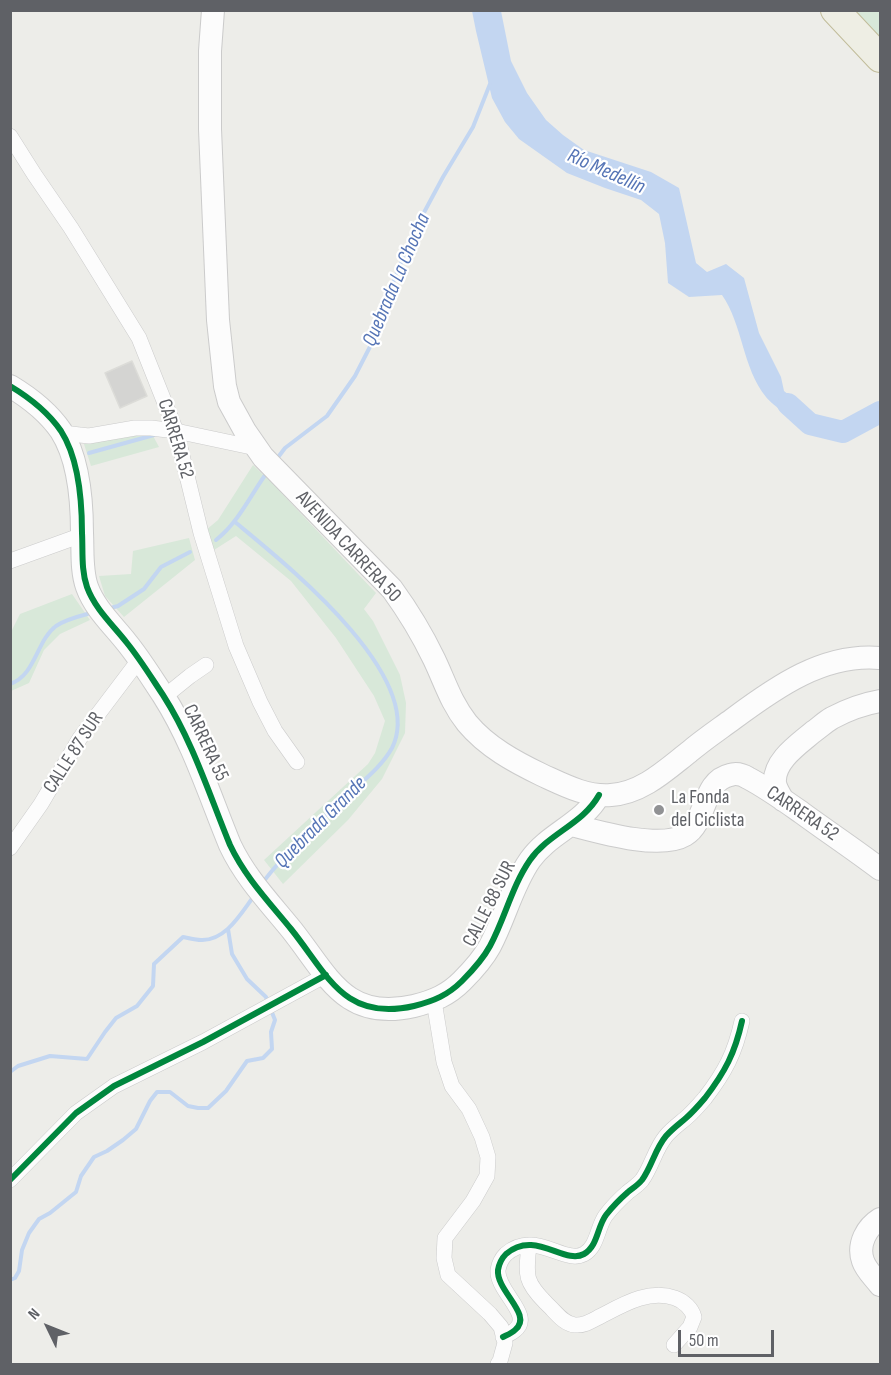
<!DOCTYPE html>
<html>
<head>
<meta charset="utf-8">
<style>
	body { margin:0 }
	#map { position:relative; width:891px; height:1375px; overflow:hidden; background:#edede9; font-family:"Sofia Sans Condensed",sans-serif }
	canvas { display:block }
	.frame { position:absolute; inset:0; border:12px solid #5f6166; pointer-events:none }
	.north { position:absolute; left:18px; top:1297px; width:60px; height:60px; -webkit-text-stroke:4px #fff; paint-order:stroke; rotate:313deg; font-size:16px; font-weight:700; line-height:24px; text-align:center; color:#5f6166 }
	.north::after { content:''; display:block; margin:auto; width:21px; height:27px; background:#5f6166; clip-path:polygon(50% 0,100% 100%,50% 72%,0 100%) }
	.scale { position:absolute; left:678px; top:1330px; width:96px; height:27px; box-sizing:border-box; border:3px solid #5f6166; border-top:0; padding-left:8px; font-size:18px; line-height:21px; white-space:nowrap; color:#5f6166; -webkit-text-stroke:4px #fff; paint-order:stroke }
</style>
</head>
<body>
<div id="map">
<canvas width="891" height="1375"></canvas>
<div class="frame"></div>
<div class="north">N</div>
<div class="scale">50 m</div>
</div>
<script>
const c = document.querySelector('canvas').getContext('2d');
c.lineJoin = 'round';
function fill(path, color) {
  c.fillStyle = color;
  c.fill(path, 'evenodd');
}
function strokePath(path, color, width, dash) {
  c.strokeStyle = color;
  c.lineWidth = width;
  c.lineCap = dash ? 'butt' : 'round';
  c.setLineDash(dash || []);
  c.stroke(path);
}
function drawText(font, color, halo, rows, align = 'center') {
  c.font = font + ' "Sofia Sans Condensed",sans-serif';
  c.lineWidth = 4.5;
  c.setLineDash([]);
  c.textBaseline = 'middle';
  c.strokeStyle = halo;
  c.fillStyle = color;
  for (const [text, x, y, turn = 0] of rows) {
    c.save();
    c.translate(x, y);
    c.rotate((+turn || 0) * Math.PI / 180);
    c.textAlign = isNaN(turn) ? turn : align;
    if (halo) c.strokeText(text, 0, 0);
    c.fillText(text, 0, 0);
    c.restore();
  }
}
fill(new Path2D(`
	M855,11H880V41Z
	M151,432L159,447L91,466L84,444Z
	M253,465L272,483L376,593L364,609L373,621L400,675L406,703L405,733L382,779L348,820L283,884L264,860L368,764L375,753L385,721L374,696L336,638L291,581L236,536L214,550L206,530L218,520Z
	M189,538L195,560L124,617L105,596L99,576L131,574L133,551Z
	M72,594L90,620L60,634L44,650L29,683L11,691V632L20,614Z`), '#d8e8d9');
fill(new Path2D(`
	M472,11H501L511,61L527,93L546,120L563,135L584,150L651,172L679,188L696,263L707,272L726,264L744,278L759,333L781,377L784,391L817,417L805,429C795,420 773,406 766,397C742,367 743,325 722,295L689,297L668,283L665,243L659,214L641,200L605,188L567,173L519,139L505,122L492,98L476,31Z`), '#c3d6f1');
strokePath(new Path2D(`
	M89,453L154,435
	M276,460L285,448L327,416L355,376L376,335L394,280L413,233L443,177L473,127L490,84
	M235,522C283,562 428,676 392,748C382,766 364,780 349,794C320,821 287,851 263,882
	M216,540C239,522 251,494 268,471
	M107,609L118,606L144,589L161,567L190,552
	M10,684C36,675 36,641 56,626C66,619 80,616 91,613
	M228,929L232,954L247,979L266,997L268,1003
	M10,1072L18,1066L50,1056L87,1059L105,1032L116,1018L137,1006L153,986L154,964L183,937C189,938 195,940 201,940C226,941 241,913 254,896
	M10,1280L15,1278L19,1271L22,1250L29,1233L39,1219L50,1213L76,1192L81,1176L94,1157L107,1151L123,1140L136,1129L150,1101L157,1092H170L188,1106L198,1108H208L226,1091L247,1061L263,1058L272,1049L271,1032L275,1020L271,1010`), '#c3d6f1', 4);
strokePath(new Path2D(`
	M788,404L810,424L843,432L880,412`), '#c3d6f1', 22);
const building = new Path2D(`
	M132,361L147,396L120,408L105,373Z`);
fill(building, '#d4d4d2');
strokePath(building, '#dcdcd8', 1.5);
const street = new Path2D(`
	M10,136L34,174L71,228L139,338L176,431L201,533L236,646L260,702L275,731L297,762
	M62,433L89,436L135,428H151L176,431L256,448
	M10,561L82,535
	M164,697L190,676L206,665
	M10,848L41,804L80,738L139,660
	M434,1001L444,1062L452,1086L469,1109L482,1137L488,1157L487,1176L473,1201L445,1238L444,1258L448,1275L490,1314L501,1327L505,1343L500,1361L498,1364
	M10,1180L76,1113L114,1086L203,1042L326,975
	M529,1245C526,1275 524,1281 546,1303C555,1311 563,1324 575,1325C585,1326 593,1320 601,1316C624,1304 649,1289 675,1298C684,1301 692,1309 694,1317L690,1327L674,1345
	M503,1337C507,1335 512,1333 515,1330C534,1315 496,1291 498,1270C499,1264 502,1258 506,1254C535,1229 564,1265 584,1254C598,1246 597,1227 606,1215C613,1206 620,1199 628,1192C633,1188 638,1185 642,1180C652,1166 655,1149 666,1136C672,1129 679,1124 686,1118C693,1112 699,1105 705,1098C725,1072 735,1053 742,1021`);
const secondary = new Path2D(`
	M213,10L210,51V129L218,320L225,386L229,402L245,431L263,457L392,589C408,611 422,634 434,659C445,682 451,703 467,723C487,747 515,762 542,775C564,785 586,797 611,795C642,793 666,770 689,752C703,740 718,730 733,719C776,687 824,653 880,658
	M10,386C30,398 48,412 61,431C79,459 82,500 82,533C83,551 81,570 87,587C95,609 113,625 127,643C140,659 151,677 163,695C193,742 209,794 230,845C245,877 269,902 291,929C328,975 344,1022 414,1006C434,1001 448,995 462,981C472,971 483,959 490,946C505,918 512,886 530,860C549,833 583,824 599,795
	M783,800C780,795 776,789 775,783C773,761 799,744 813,732C819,728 825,722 832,718C847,710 863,704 880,701
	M572,825C599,832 660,850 685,835C707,822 702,781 730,775C736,773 743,775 748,778C767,788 785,801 802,813C828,832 855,850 880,869
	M880,1219C867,1227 857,1244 863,1261C866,1270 874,1277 880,1285`);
const highway = new Path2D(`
	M835,10L880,58`);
strokePath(street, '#cbcbcb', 16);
strokePath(secondary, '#cbcbcb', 24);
strokePath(highway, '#c1bc9a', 30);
strokePath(street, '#fcfcfc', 15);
strokePath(secondary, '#fcfcfc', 22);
strokePath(highway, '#eeeee4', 28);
strokePath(new Path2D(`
	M10,386C30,398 48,412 61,431C79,459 82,500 82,533C83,551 81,570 87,587C95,609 113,625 127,643C140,659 151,677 163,695C193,742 209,794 230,845C245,877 269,902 291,929C328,975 344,1022 414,1006C434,1001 448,995 462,981C472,971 483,959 490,946C505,918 512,886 530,860C549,833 583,824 599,795
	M10,1180L76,1113L114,1086L203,1042L326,975
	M503,1337C507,1335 512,1333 515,1330C534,1315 496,1291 498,1270C499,1264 502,1258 506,1254C535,1229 564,1265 584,1254C598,1246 597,1227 606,1215C613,1206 620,1199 628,1192C633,1188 638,1185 642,1180C652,1166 655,1149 666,1136C672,1129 679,1124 686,1118C693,1112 699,1105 705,1098C725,1072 735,1053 742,1021`), '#00873e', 6);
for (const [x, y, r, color] of [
	[659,810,6,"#919294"]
]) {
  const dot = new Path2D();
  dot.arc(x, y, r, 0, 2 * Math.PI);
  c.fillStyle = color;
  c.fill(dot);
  strokePath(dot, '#fff', 2);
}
drawText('20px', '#5f6166', '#fff', [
	["CARRERA 52",175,439,73],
	["AVENIDA CARRERA 50",348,547,47],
	["CARRERA 55",205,743,65],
	["CALLE 87 SUR",74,753,-57],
	["CARRERA 52",802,814,34],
	["CALLE 88 SUR",490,904,-63]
]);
drawText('20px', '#5f6166', '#fff', [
	["La Fonda",671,798],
	["del Ciclista",671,821]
], 'left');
drawText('italic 21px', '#5675b6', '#fff', [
	["Río Medellín",606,172,24],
	["Quebrada La Chocha",397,280,-67],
	["Quebrada Grande",321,823,-45]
]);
</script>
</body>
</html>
